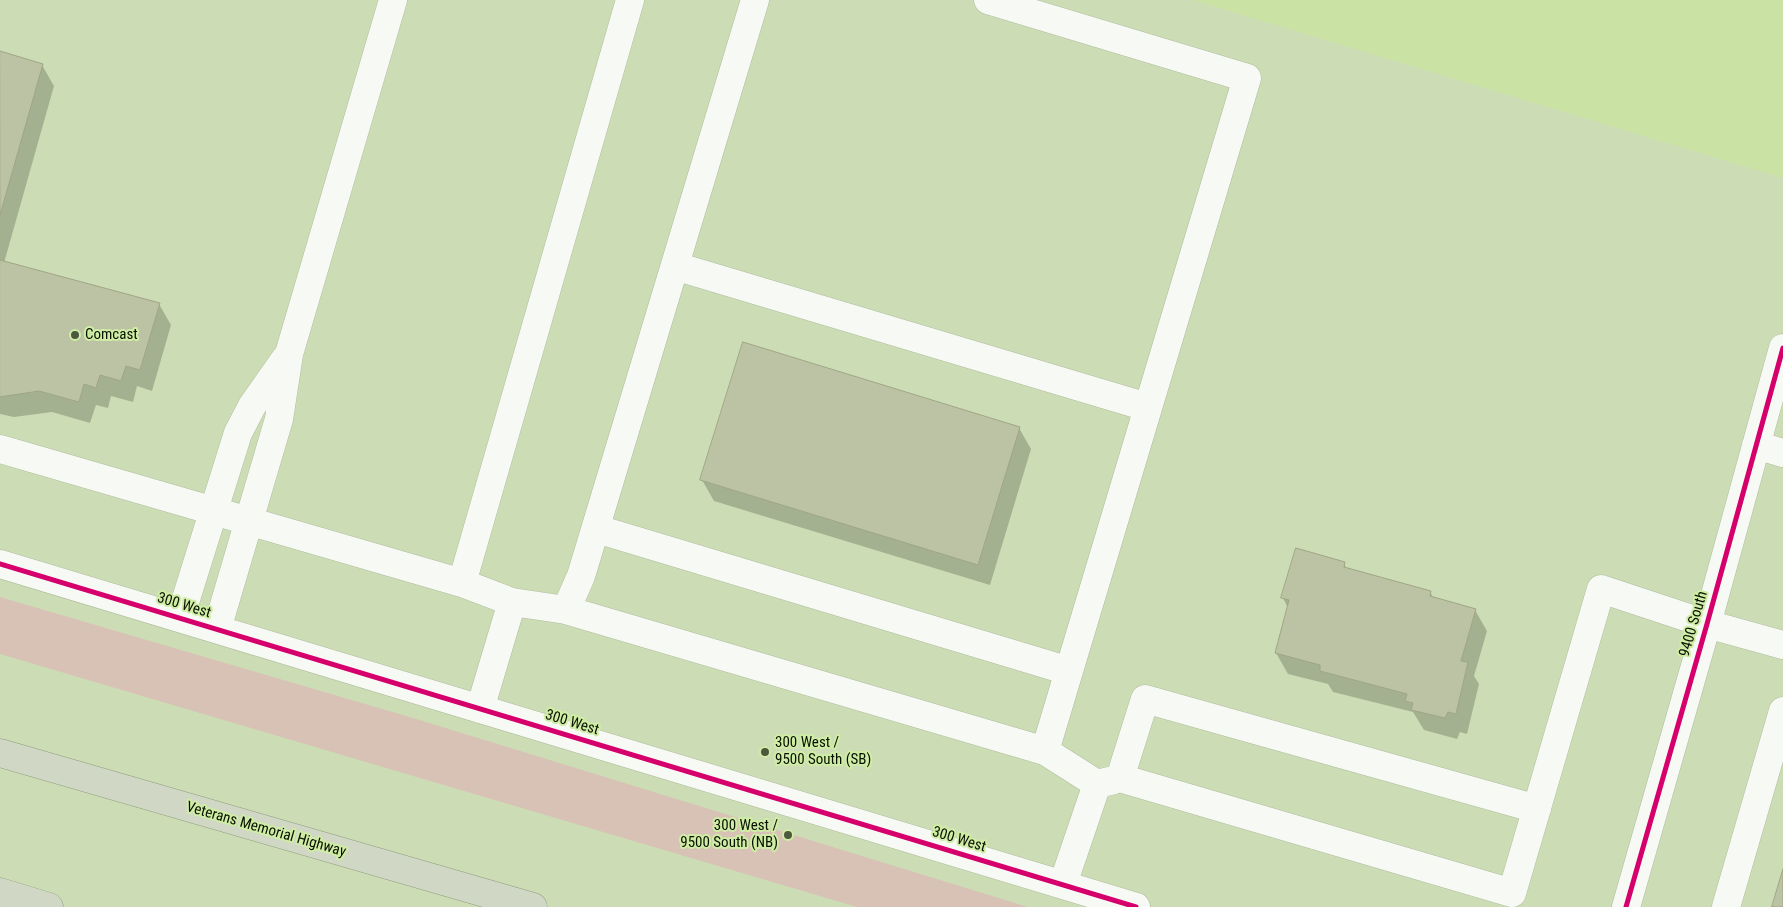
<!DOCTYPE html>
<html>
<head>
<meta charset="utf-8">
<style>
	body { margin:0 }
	canvas { display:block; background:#ccddb5 }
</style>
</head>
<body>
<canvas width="1783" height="907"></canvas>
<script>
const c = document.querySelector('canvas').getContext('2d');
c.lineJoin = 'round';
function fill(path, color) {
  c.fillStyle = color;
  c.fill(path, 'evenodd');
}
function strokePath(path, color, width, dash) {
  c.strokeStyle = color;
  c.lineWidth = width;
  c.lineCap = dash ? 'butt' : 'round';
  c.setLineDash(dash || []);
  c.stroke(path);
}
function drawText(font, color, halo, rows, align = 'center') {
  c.font = font + ' "Roboto Condensed",sans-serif';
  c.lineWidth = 4;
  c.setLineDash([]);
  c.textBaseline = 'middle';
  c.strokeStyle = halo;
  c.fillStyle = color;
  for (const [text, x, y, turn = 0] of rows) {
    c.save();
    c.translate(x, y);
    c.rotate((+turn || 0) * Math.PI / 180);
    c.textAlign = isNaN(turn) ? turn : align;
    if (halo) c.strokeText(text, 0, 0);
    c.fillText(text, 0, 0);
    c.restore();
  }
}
fill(new Path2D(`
	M1193,0H1783V178Z`), '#cae2a4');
fill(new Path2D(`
	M0,597L413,718L1028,907H857L0,654Z`), '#d8c2b5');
fill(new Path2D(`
	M0,52L42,65L54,86L4,263L159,304L171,325L152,391L137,386L133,402L111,396L108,408L96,405L90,423L52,412L14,417L0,414Z
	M1019,428L1031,449L990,585L714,501L702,480Z
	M1344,564L1347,569L1430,592L1434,599L1475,610L1487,631L1474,676L1479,684L1467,734L1460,732L1457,739L1424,730L1413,712L1333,692L1328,684L1288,674L1276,653L1288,608L1283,598Z`), '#0003');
const building = new Path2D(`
	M0,51L43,64L0,215Z
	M0,260L160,303L140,370L126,366L121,381L100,375L96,388L84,384L79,402L39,391L0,397Z
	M743,342L1020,427L978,565L700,480Z
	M1296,548L1345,562L1344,567L1431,591L1430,596L1476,609L1461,661L1468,662L1456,714L1448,712L1445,718L1411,710L1413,703L1405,701L1407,694L1320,671V665L1275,653L1289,600L1281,598Z
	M1783,869V907H1772Z`);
fill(building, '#bcc3a5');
strokePath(building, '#9fa585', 1);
const minor = new Path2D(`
	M988,0L1247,78L1045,751L1097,784
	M675,266L1147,407
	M1756,445L1783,453
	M0,449L462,583L512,602L480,709
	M597,529L1069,671
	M0,564L1136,907
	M462,583L630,0
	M512,602L566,610L581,576L755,0
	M566,610L1045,751
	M180,618L238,433L252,406L285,359
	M217,629L279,419L289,354L393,0
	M1537,809L1145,699L1120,778L1512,893L1601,589L1707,624L1783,645
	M1063,884L1097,784L1114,780
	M1626,907L1707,624L1783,348
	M1726,907L1783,711`);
const highway = new Path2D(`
	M0,753L533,907
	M0,892L49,907`);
strokePath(minor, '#b0bc9e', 29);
strokePath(highway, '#909c7c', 29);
strokePath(minor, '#f7faf4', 28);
strokePath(highway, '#d0d7c5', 28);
strokePath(new Path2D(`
	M0,564L1136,907
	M1626,907L1707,624L1783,348`), '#d6006c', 5);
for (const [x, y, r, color] of [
	[75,335,5,"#4d583f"],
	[765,752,5,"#4d583f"],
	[788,835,5,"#4d583f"]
]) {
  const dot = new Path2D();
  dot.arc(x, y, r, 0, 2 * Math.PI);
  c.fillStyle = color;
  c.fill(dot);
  strokePath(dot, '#d0eda5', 2);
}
drawText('15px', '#081000', '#d0eda5', [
	["Comcast",85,335],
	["300 West /",775,743],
	["9500 South (SB)",775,760],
	["300 West /",778,826,"right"],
	["9500 South (NB)",778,843,"right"]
], 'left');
drawText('15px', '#081000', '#d0eda5', [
	["300 West",184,606,17],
	["9400 South",1694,624,-74],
	["300 West",572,723,17],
	["Veterans Memorial Highway",266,830,16],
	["300 West",959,840,17]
]);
</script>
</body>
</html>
